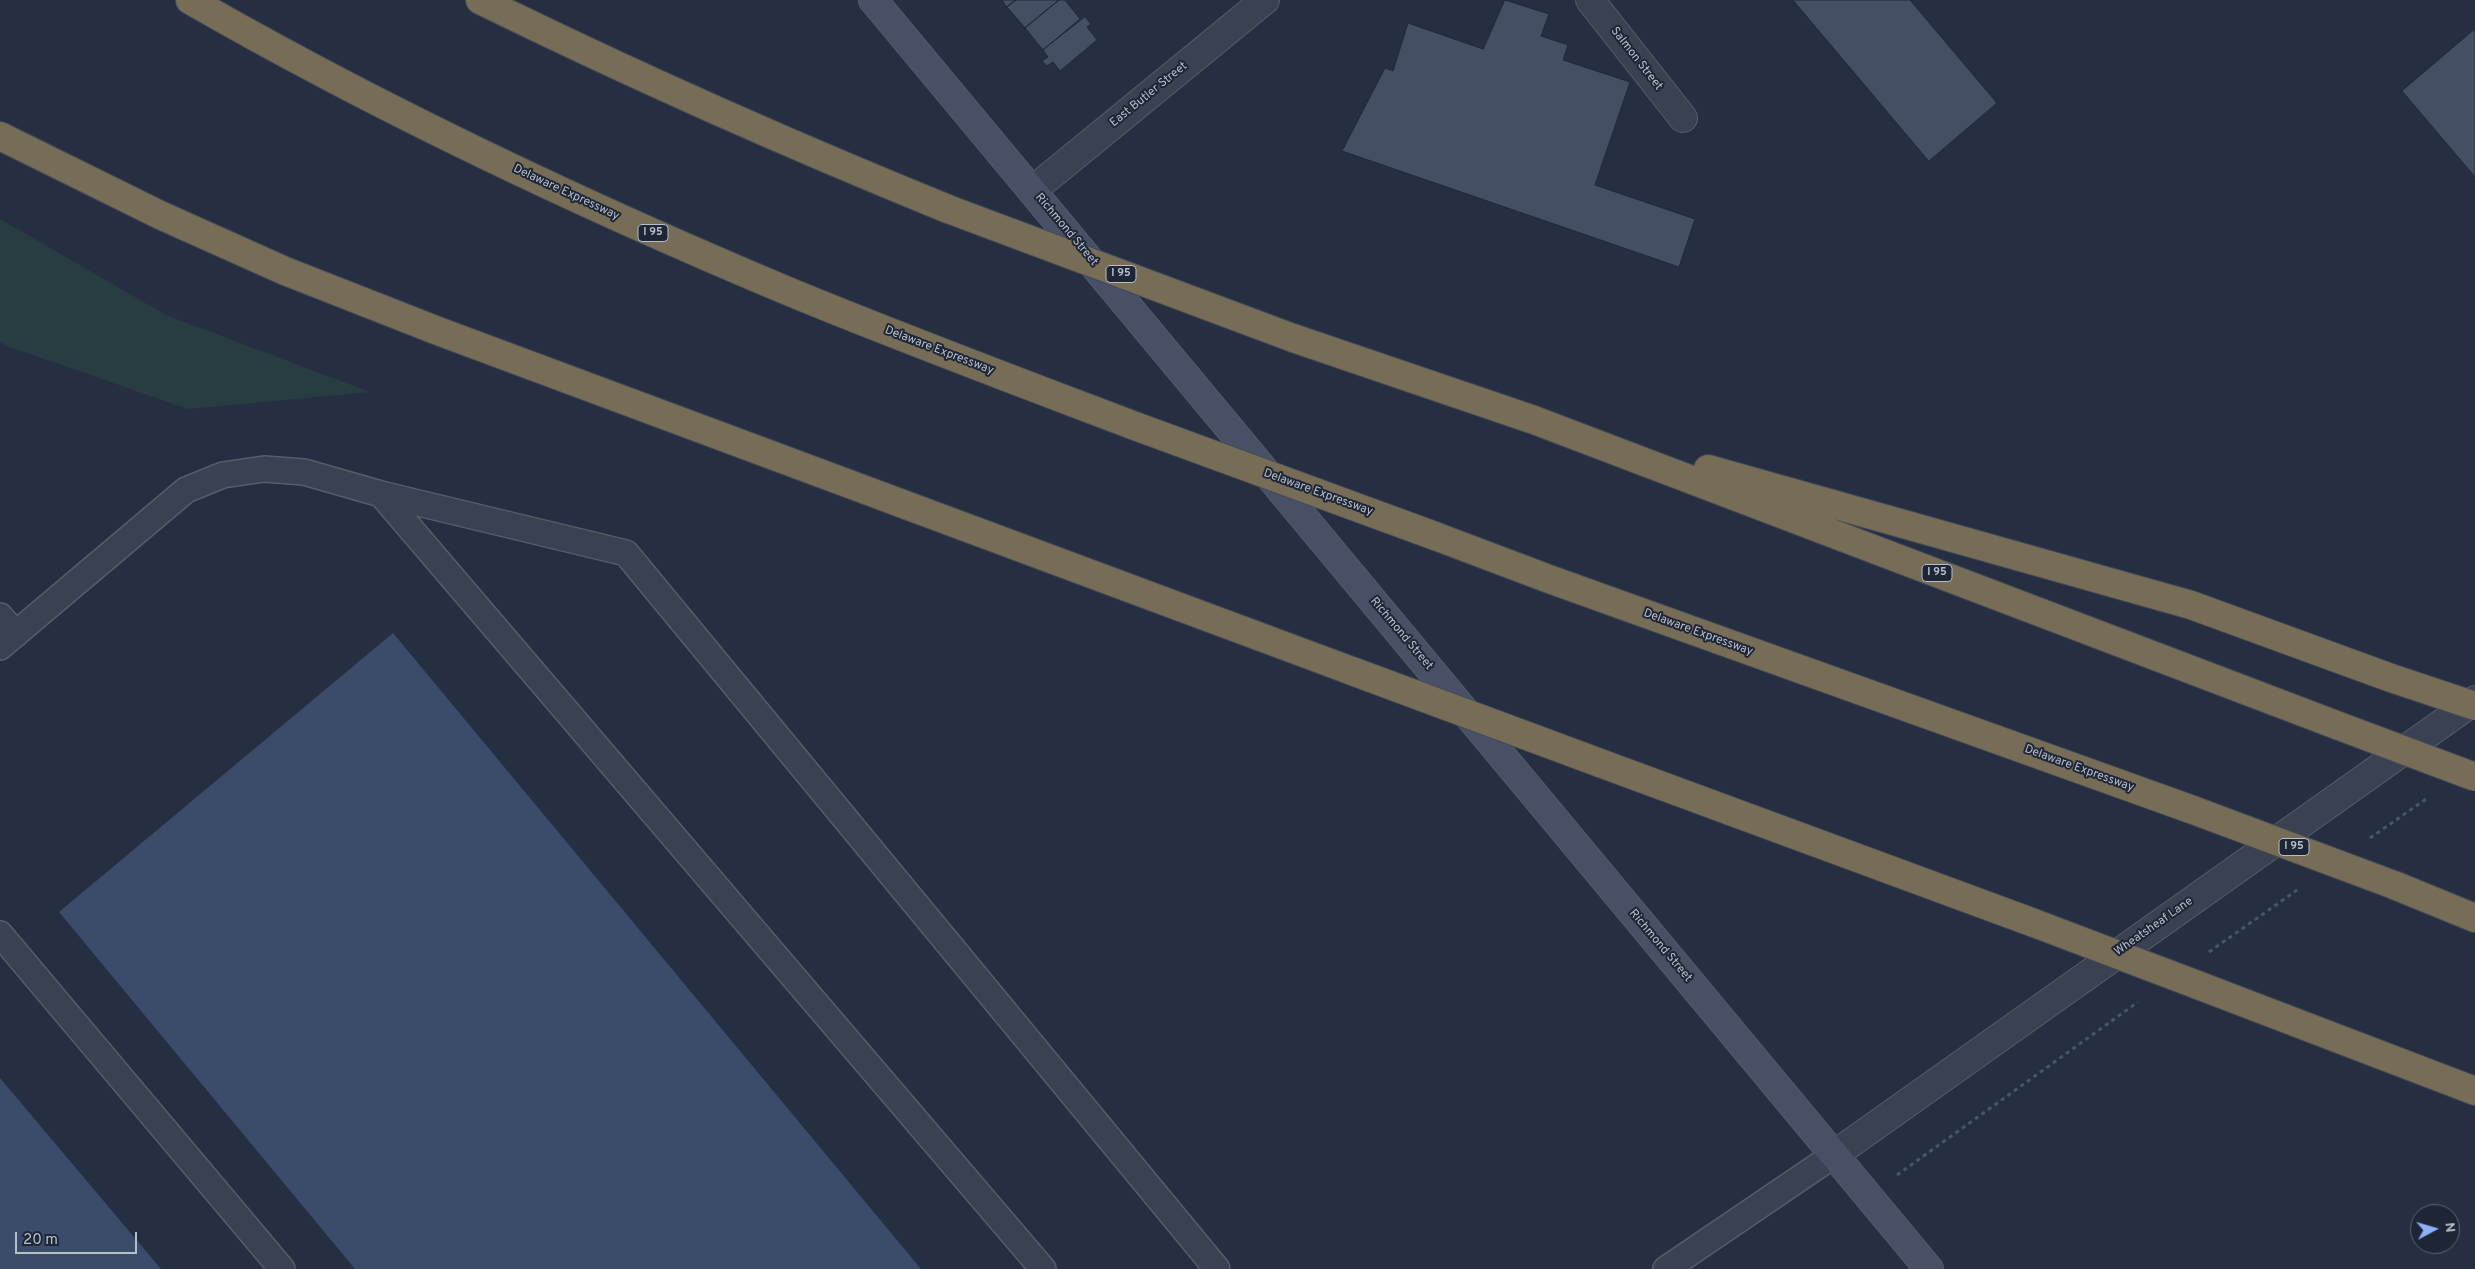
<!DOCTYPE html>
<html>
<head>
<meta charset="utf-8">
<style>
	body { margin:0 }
	#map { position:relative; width:2475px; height:1269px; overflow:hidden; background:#252f41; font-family:Overpass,sans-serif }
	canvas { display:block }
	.north { position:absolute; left:2410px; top:1204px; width:50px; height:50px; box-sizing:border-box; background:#1e2636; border:1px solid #5b6272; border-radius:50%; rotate:84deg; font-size:14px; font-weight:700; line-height:20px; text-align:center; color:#b6bdcb }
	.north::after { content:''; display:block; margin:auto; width:18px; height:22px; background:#8db0f9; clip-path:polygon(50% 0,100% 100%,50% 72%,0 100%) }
	.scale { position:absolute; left:15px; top:1232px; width:122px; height:22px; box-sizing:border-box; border:2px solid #b6bdcb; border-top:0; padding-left:6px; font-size:15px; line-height:18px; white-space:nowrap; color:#b6bdcb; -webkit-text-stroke:4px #1e2636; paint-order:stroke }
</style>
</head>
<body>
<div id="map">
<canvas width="2475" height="1269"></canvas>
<div class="north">N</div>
<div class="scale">20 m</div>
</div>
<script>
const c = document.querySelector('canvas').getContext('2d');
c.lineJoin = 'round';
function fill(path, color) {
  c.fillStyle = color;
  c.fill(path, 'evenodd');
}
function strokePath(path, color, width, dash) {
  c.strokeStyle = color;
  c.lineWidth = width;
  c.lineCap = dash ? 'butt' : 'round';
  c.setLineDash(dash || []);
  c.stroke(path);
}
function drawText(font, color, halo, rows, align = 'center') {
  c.font = font + ' Overpass,sans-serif';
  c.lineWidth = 4;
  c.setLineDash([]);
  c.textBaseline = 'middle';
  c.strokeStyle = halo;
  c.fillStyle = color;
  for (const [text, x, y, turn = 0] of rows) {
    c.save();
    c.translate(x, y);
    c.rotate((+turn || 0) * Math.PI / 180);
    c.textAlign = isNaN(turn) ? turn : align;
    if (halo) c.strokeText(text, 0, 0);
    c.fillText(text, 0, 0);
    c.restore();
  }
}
fill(new Path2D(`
	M0,219L166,315L370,392L188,409L7,346L0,342Z`), '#273d42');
fill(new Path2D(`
	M393,633L921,1269H355L59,912Z
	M0,1078L161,1269H0Z`), '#3b4b6a');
const building = new Path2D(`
	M1002,0H1016L1007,7Z
	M1016,0H1059L1025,28L1007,7Z
	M1059,0H1065L1080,19L1043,50L1025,28Z
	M1505,0L1549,14L1541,36L1568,45L1563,60L1630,82L1595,185L1695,219L1679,267L1342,151L1385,68L1393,71L1408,23L1483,49Z
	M1793,0H1910L1997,103L1929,161Z
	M1085,17L1091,24L1087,27L1097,40L1060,71L1053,62L1047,66L1042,61L1048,57L1043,50Z
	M2475,29V177L2402,91Z`);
fill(building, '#444f63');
strokePath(building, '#202938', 1);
const service = new Path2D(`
	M381,494L1043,1269
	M0,616L16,634
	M0,647L186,490L223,475L264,469L304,472L381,494L626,553L1217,1269
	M0,934L282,1269
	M1666,1269L1834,1155`);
const minor = new Path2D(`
	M1590,0L1683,118
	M1033,190L1265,0
	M1834,1155L2475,700`);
const secondary = new Path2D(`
	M873,0L1929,1269`);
const motorway = new Path2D(`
	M190,0C383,111 585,206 790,292C904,339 1019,382 1135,426
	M480,0C635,76 788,144 948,209
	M0,136L160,215L285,271L438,331L1352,671
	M1293,338L1534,420L2339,726
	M1708,469L2191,605L2391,678
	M1435,536L1549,579L2193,810
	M1600,763L2034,923
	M2394,885L2475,918
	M2195,984L2475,1091`);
strokePath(service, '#545d6b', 28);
strokePath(minor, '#545d6b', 30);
strokePath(secondary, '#545d6b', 30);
strokePath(motorway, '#414a58', 30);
strokePath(new Path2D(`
	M2370,838L2429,797
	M2209,952L2300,888
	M1897,1175L2138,1002`), '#455a5f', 3, [4, 4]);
strokePath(service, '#3a4251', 25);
strokePath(minor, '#3a4251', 28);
strokePath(secondary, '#475064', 28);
strokePath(motorway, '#776c56', 28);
const motorwayBridge = new Path2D(`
	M948,209L1293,338
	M1135,426L1435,536
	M1352,671L1600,763
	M2391,678L2475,706
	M2339,726L2475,777
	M2193,810L2394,885
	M2034,923L2195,984`);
strokePath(motorwayBridge, '#414a58', 30, []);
strokePath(motorwayBridge, '#776c56', 28);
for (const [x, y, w] of [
	[653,233,30],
	[1121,274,30],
	[1937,573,30],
	[2294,847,30]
]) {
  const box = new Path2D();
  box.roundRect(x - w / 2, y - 8.5, w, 17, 4);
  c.fillStyle = '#1e2636';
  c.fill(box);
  strokePath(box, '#b6bdcb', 1);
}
drawText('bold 11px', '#b6bdcb', null, [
	["I 95",653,233],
	["I 95",1121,274],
	["I 95",1937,573],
	["I 95",2294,847]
]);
drawText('12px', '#b6bdcb', '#1e2636', [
	["Salmon Street",1636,59,52],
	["East Butler Street",1149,95,-39],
	["Delaware Expressway",566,193,25],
	["Richmond Street",1066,230,50],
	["Delaware Expressway",939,351,21],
	["Delaware Expressway",1318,493,20],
	["Delaware Expressway",1698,633,20],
	["Richmond Street",1401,634,50],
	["Delaware Expressway",2079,769,20],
	["Wheatsheaf Lane",2154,927,-35],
	["Richmond Street",1660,946,50]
]);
</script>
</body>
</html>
